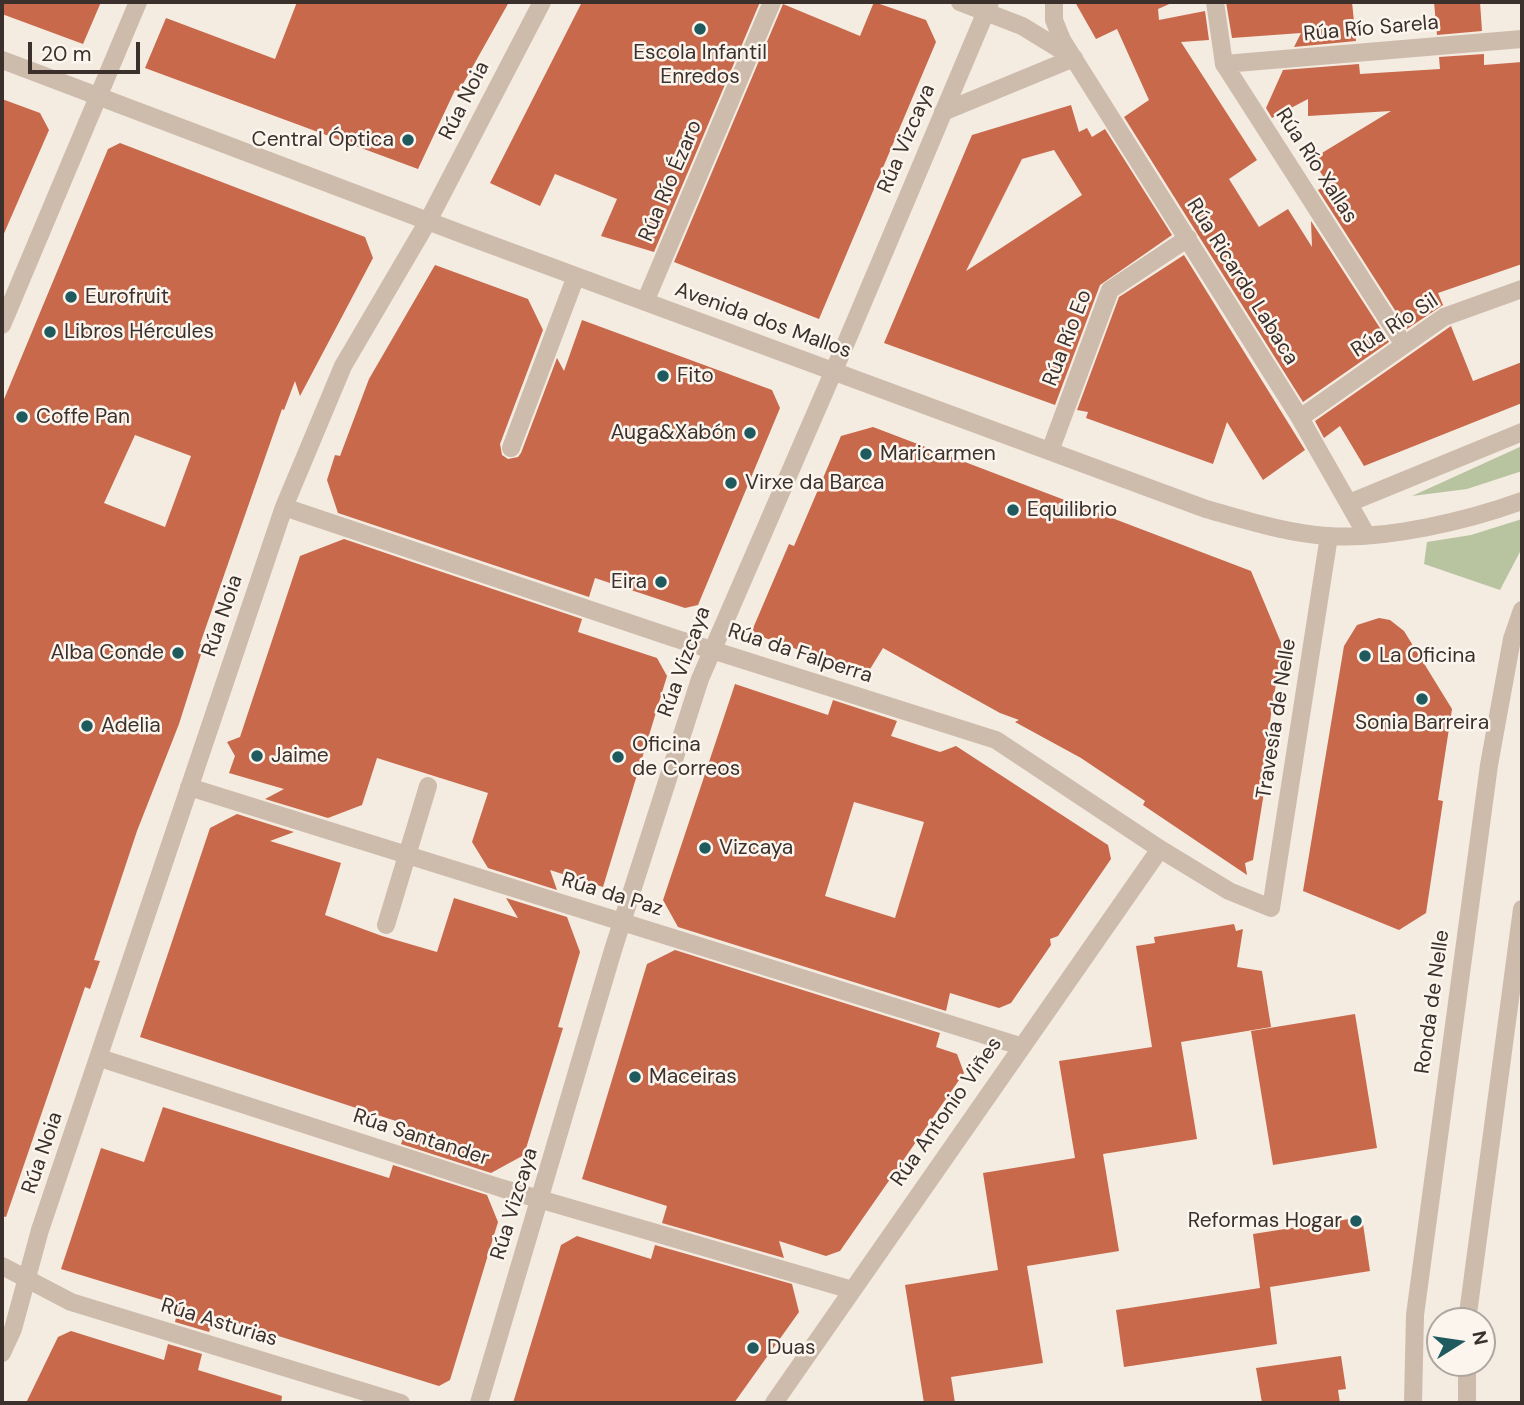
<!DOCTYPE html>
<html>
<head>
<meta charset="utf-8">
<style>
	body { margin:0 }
	#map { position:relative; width:1524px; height:1405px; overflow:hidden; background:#f4ebe1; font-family:"DM Sans",sans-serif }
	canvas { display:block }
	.frame { position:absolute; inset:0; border:4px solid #3b302b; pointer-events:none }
	.north { position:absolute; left:1426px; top:1307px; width:70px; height:70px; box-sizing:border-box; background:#fbf5ee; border:2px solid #aea6a0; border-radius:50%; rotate:78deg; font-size:19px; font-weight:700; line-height:28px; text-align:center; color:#3b302b }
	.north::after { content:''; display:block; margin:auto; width:24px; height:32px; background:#1f5a5e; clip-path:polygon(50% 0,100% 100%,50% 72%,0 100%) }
	.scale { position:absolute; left:28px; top:42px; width:112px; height:32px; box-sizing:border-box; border:4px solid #3b302b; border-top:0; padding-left:9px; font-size:21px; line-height:24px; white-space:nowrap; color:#3b302b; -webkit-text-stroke:5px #fbf5ee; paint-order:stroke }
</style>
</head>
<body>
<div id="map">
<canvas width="1524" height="1405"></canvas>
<div class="frame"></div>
<div class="north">N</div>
<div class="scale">20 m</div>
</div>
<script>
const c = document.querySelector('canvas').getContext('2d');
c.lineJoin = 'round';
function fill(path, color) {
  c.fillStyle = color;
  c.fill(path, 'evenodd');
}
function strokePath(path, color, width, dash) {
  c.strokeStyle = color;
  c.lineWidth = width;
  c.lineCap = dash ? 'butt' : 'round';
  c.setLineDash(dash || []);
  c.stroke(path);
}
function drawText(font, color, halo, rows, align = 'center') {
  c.font = font + ' "DM Sans",sans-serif';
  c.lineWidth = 5;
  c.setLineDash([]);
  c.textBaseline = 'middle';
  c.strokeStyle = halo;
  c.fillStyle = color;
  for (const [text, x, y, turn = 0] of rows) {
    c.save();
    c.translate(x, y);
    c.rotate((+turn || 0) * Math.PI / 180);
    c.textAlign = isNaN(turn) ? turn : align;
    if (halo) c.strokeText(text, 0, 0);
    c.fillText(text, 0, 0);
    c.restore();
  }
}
fill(new Path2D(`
	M1522,446V471L1467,489L1412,496Z
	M1522,519V548L1500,590L1424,564L1427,542L1471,535Z`), '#b8c4a0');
fill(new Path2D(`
	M2,2H101L83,44L2,14Z
	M297,2H509L459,91L455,90L418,169L145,68L166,18L275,59Z
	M582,2H760L654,252L601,236L617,199L555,174L540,206L490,183Z
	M874,2L926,20L936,42L819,319L674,262L783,4L860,36Z
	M1075,2H1174L1158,9L1159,20L1205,11L1209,40L1181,42L1257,160L1229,179L1259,227L1288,209L1312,247L1311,221L1389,342L1303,402L1124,117L1149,100L1117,29L1096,39Z
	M1226,2H1352L1356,41L1294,47L1301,33L1232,38Z
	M1434,2H1480L1482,31L1437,35Z
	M1484,54V65L1522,62V264L1438,293L1443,305L1407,329L1318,190L1328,184L1312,159L1391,111L1308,116V99L1272,118L1266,108L1283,70L1359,64L1360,74L1440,69L1439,57Z
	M2,99L40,113L49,130L2,238Z
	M1071,105L1079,132L1087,128L1092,137L1105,129L1172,235L1100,285L1055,405L884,343L972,135ZM1054,150L1082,195L966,271L1022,159Z
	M120,143L365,237L373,258L300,396L295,381L284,410L282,409L200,644L204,645L179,724L137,831L94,960L100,961L90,989L85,987L6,1217L2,1216V404L108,149ZM135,435L191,456L165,527L104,503Z
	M1184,255L1305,450L1263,480L1227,422L1213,464L1086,418L1088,412L1077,410L1119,297Z
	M435,265L528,299L543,330L500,444L502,455L508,459L518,457L521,453L557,358L564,371L582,320L772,390L780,408L698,605L685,608L595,578L589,597L338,513L327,480L335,455L340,456L369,379Z
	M1451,326L1473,381L1522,362V403L1364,466L1340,426L1324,438L1315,421Z
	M873,427L1251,571L1282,645L1261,779L1266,780L1253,860L1245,863L1247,875L1143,805L1145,801L1081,758L1015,722L1019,720L1000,713L883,648L867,674L751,633L789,544L794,546L841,436Z
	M344,539L582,619L578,632L657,658L667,676L603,887L550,870L557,890L488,868L472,842L488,793L377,758L362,805L328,818L265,799L284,789L229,773L235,756L227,742L240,737L300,556Z
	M1379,618L1390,620L1404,631L1452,709L1438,800L1443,801L1426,913L1399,930L1303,891L1344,646L1357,625Z
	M735,684L828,715L833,700L897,721L891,736L940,752L956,746L1108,845L1111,859L1058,936L1050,939L1051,945L1011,1003L999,1008L950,993L946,1011L678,927L663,900ZM854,802L924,822L895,918L825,896Z
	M237,814L294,832L270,841L341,863L325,915L382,936L437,952L454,898L518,918L506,898L567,917L580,952L558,1027L563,1028L524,1155L491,1173L401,1144L408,1125L140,1037L210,828Z
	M1234,924L1236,931L1243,929L1237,967L1262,971L1271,1027L1181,1042L1197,1139L1103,1154L1119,1251L1027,1266L1043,1363L951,1377L955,1403H924L905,1285L998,1270L983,1173L1075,1158L1059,1061L1152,1047L1136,946L1155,943L1154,937Z
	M675,950L940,1033L936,1047L957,1054L964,1073L840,1251L826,1256L779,1241L784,1258L662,1223L667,1206L582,1179L647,964Z
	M1355,1014L1377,1148L1273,1165L1251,1031Z
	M163,1107L389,1178L393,1165L487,1195L498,1222L450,1380L439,1386L214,1316L209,1332L175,1322L179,1305L61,1269L101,1148L144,1162Z
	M1362,1217L1370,1271L1270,1287L1277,1344L1124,1367L1116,1310L1260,1288L1253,1234Z
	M577,1236L651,1259L655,1245L792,1284L799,1312L734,1403H513L561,1245Z
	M71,1331L164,1360L168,1344L202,1354L198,1370L282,1396L281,1403H26L58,1337Z
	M1341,1356L1346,1389L1338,1390L1340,1403H1262L1256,1368Z`), '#c8694b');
strokePath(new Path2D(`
	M1215,2L1224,64
	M2,325L138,2`), '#cdbbac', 18);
strokePath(new Path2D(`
	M960,2L1022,26L1071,56
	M1054,2V20L1062,40L1300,418L1366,534
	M2,60L470,237L1206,509C1246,520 1285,533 1327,536C1386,540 1467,521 1522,501
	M943,112L1074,58
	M645,302L772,2
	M1404,345L1224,64L1522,39
	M1300,418L1444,317L1522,289
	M511,448L576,276
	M1050,451L1110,290L1188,238
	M1349,503L1522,432
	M284,507L674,638L996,740L1160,849L1229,891L1271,908L1329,536
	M189,787L1020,1046
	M386,925L428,786
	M100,1058L501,1188L852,1290
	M2,1266L71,1302L401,1403
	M2,1353L13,1329L40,1230L284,507L343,366L428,221L542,2
	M479,1403L613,950L700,679L848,338L990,2
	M774,1403L1160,849`), '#cdbbac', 18);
strokePath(new Path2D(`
	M1467,1321L1522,909
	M1467,1363V1403
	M1413,1403L1415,1315L1489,765L1512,639L1522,610`), '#cdbbac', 18);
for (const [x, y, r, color] of [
	[700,29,7,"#1f5a5e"],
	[408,140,7,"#1f5a5e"],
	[71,297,7,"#1f5a5e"],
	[50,332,7,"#1f5a5e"],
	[663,376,7,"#1f5a5e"],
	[22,417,7,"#1f5a5e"],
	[750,433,7,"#1f5a5e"],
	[866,454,7,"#1f5a5e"],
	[731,483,7,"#1f5a5e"],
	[1013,510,7,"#1f5a5e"],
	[661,582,7,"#1f5a5e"],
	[178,653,7,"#1f5a5e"],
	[1365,656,7,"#1f5a5e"],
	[1422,699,7,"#1f5a5e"],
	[87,726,7,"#1f5a5e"],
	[257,756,7,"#1f5a5e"],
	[618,757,7,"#1f5a5e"],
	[705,848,7,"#1f5a5e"],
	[635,1077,7,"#1f5a5e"],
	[1356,1221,7,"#1f5a5e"],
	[753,1348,7,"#1f5a5e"]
]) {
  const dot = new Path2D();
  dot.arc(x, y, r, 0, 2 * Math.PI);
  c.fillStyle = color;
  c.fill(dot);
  strokePath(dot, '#fbf5ee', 2.5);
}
drawText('21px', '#3b302b', '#fbf5ee', [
	["Rúa Río Sarela",1371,29,-5],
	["Rúa Noia",465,101,-63],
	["Rúa Vizcaya",907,139,-67],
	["Rúa Río Xallas",1316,166,57],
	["Rúa Río Ézaro",671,181,-67],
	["Rúa Ricardo Labaca",1242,282,58],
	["Avenida dos Mallos",763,321,20],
	["Rúa Río Sil",1395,326,-33],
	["Rúa Río Eo",1068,338,-69],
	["Rúa Noia",223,616,-71],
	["Rúa da Falperra",800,654,18],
	["Rúa Vizcaya",685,662,-70],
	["Travesía de Nelle",1277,719,-81],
	["Rúa da Paz",612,895,17],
	["Ronda de Nelle",1433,1002,-82],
	["Rúa Antonio Viñes",947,1112,-55],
	["Rúa Santander",421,1138,18],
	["Rúa Noia",43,1153,-71],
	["Rúa Vizcaya",515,1204,-73],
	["Rúa Asturias",219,1323,17]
]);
drawText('21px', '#3b302b', '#fbf5ee', [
	["Escola Infantil",700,53,"center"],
	["Enredos",700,77,"center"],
	["Central Óptica",394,140,"right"],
	["Eurofruit",85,297],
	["Libros Hércules",64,332],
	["Fito",677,376],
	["Coffe Pan",36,417],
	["Auga&Xabón",736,433,"right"],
	["Maricarmen",880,454],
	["Virxe da Barca",745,483],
	["Equilibrio",1027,510],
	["Eira",647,582,"right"],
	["Alba Conde",164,653,"right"],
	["La Oficina",1379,656],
	["Sonia Barreira",1422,723,"center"],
	["Adelia",101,726],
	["Oficina",632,745],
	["de Correos",632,769],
	["Jaime",271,756],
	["Vizcaya",719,848],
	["Maceiras",649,1077],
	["Reformas Hogar",1342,1221,"right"],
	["Duas",767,1348]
], 'left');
</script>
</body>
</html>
